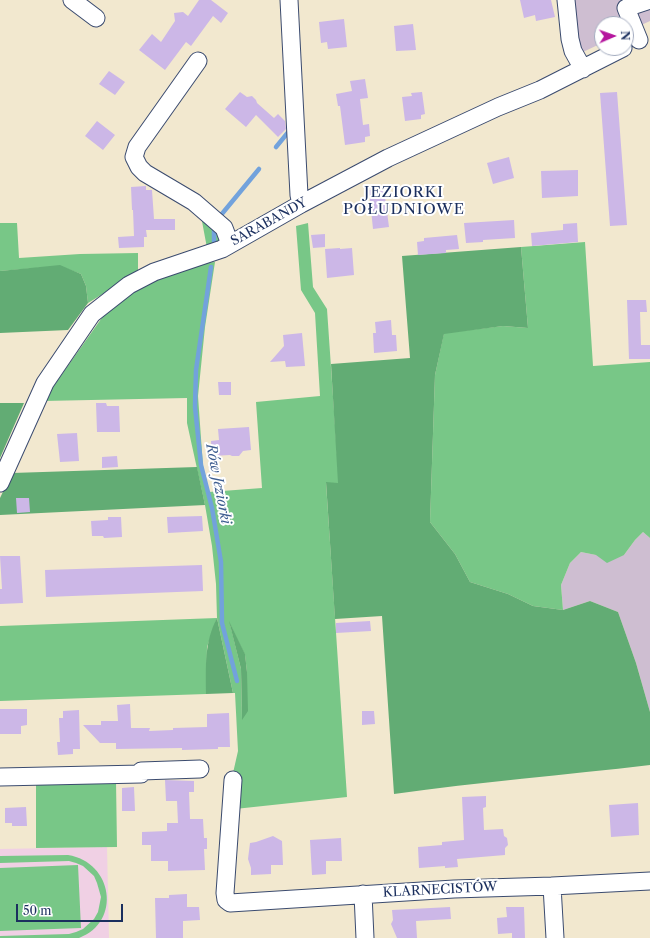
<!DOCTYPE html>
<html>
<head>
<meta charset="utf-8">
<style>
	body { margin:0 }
	#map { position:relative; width:650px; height:938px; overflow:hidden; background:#f2e8cf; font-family:"Libre Caslon Text",serif }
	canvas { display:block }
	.north { position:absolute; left:594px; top:16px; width:40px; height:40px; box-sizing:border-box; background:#fff; border:1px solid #a4acbf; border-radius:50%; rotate:88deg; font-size:11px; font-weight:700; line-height:16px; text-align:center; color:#1b2f5e }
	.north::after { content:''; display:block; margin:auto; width:14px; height:18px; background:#b5179e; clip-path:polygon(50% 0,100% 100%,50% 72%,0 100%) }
	.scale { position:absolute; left:16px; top:904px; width:107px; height:18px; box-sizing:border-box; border:2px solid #1b2f5e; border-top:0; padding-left:5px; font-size:12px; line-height:14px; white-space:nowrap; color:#1b2f5e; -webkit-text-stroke:3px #fff; paint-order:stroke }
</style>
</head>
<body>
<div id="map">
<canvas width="650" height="938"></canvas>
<div class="north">N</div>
<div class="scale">50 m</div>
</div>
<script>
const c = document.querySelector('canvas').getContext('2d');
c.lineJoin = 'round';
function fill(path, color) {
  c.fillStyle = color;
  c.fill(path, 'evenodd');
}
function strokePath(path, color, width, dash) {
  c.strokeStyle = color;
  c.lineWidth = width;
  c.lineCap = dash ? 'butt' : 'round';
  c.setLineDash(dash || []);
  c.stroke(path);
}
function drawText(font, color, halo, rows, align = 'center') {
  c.font = font + ' "Libre Caslon Text",serif';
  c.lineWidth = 4;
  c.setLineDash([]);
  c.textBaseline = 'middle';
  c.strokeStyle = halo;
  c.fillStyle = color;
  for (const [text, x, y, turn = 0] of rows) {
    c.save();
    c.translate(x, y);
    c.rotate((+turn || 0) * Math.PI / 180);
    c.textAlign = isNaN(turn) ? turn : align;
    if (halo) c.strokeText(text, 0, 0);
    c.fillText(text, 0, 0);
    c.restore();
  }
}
fill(new Path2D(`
	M107,847L109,938H0V849Z`), '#f0d0e4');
fill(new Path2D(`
	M561,0H650V21L626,32V24H602V43L583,52L578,49Z
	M643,532L650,538V712L636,663L618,612L590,601L563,610L561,585L570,563L581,552L596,555H624L635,540Z`), '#cebed1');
fill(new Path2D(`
	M201,216L225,240L207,248Z
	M0,223H17L19,258L80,254L138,253V272L88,303L86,286L81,274L60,266L0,271Z
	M308,223L313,287L327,309L339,484L326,483L347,797L235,809L238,773H233L238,751L235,693H233L217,618L207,647L206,694L0,701V626L217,618L216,584L212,546L205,505L187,423V398L43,401L106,312L125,297L157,279L204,263L215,262L205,327L198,396L203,466L209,492L262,488L256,402L320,396L315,313L301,290L296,226ZM230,624L245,655L247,672L242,719L241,669Z
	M585,242L593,366L650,362V538L643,532L635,540L624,555L607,563L596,555L581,552L570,563L561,585L563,610L533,606L508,594L470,582L455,554L430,522L435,375L444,333L503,326L528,328L521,247Z
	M116,781L117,847L36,848V783Z
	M68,855C113,862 122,922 79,938H0V936L69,934L76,932L83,929L94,919L98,912L101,897L97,883L94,876L83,866L76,863L69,861L0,863V856Z
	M78,865L81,928L0,931V868Z`), '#78c787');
fill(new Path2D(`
	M521,247L528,328L503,326L444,334L435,375L430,522L455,554L470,582L508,594L533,606L563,610L590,601L618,612L636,663L650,712V765C565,775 479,782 394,794L382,616L335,619L326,482L338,483L331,364L410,358L402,256Z
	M60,265L81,274L86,286L88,303L68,330L0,333V271Z
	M0,403H24L0,458Z
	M197,467L205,505L0,515V498L12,473Z
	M217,618L233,693L206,694C206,666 204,643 217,618Z
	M229,621L245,654L247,672L248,711L242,720L241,669Z`), '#62ac74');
strokePath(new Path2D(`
	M276,147L290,130
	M221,215L259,169
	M214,241V227
	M211,267L196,370L195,407L201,465L212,508L221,562L222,623L237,681`), '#72a2dc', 4.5);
fill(new Path2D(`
	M199,0H211L228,13L221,23L213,16L191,46L186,42L165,70L139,50L152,34L161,42L175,21L174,13L183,12L188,16Z
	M520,0H551L555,17L536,21L535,15L524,18Z
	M344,19L347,47L328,49L327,42L321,43L319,22Z
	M413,24L416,50L396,51L394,26Z
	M109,71L125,82L115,95L99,84Z
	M365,79L368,98L360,99L363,125L369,124L370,136L365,137V142L345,145L340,106H338L336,94L352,91L350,81Z
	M240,92L247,97L252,96L256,100L257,103L274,118L278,114L285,121L286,129L278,137L256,115L246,127L225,109Z
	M422,92L425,114L421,115V119L405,121L402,97L412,96L411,93Z
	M617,92L627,225L610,226L600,93Z
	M97,121L115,135L103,150L85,136Z
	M509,157L514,178L493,184L487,163Z
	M578,170V196L542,198L541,171Z
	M146,186V190H152L154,219H175V230H146L147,237H144V247L119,248L118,237L134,236L133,210H132L131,187Z
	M384,189L389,227L373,229L369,190Z
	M514,220L515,238L483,240V242L466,243L464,223Z
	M577,223L578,242L532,246L531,233L563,230V224Z
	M325,234V247L313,248L311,235Z
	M457,235L459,249L446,250V253L418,255L417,242L424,241V238Z
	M340,248V249L352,248L354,275L327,278L325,249Z
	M627,300H646L647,312H640L641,345H650V359H629Z
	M391,320L392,335H396L397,351L374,353L373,333H376L375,322Z
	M302,333L305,366L286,367L285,361L270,362L284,346L283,335Z
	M218,382H231V395H219Z
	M96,403H106L107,406H119L120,432H97Z
	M249,427L251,450L243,451L239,456H232L230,455L212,456L211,441L219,440L218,429Z
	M77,433L79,461L60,462L57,434Z
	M117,456L118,467L102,468V457Z
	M16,498H29L30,512L17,513Z
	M202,516L203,531L168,533L167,517Z
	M108,517H121L122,537L104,538L103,536H92L91,521L108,520Z
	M0,556H20L23,603L0,604V589H2Z
	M202,565L203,591L46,597L45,570Z
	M370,621L371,631L336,633V623Z
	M130,704L131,728H150L149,731L173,730V728L207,727V714L229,713L230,747H218V749L182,750V748L116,749V743H100L83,725H101V721H118L117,705Z
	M0,709H27V725L21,726V734H0Z
	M79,710L80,749H73V754L58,755L57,742H60L59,718H63V711Z
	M362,711H374L375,724L362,725Z
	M165,780L194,781V792H189L190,819H203L204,838H207V849H204L205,870L168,871V861H151V845H142V832L167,831V823H178L177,801H166Z
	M134,787L135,811H122V788Z
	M486,796V807L483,808L484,830L503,829L504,836L507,838L508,845L505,848V855L457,859L458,867L445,868V866L419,868L418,847L442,845V842L464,840L462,797Z
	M638,803L639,835L611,837L609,805Z
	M26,807L27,826H12V823H5V808Z
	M273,836L282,841L283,865H271V874L251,875V868L248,859L250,843L256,842Z
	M341,838L342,861H326V874L312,875L310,840Z
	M187,894V907H199L200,920L183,921V938H156L155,898H169V895Z
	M450,907L451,919L416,921L417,938H397L391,924L393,920L392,910Z
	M506,907H524L525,938H512V933L498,934L497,918L507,917Z`), '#ccb7e7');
const minor = new Path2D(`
	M72,0L96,18
	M289,0L299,195L301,204
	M566,0L570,39L573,51L583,69
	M639,40L626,8L650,0
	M198,61L137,147L134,157L139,167L145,173L194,202L224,228L230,244
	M0,483L45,383L92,314L129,285L154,272L222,249L301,204L388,158L498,107L540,90L623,48
	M0,777L141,774V771L200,769
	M233,780L225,893L226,900L230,903L454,889L552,886L650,881
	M552,886L555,938
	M363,894L365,938`);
strokePath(minor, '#3b4b6f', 19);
strokePath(minor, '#fff', 17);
drawText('13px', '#1b2f5e', '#fff', [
	["SARABANDY",269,222,-29],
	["KLARNECISTÓW",440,890,-3]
]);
drawText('italic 14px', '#3e5d90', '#fff', [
	["Rów Jeziorki",218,484,79]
]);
c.letterSpacing = '1px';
drawText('15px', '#1b2f5e', '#fff', [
	["JEZIORKI",404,193],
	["POŁUDNIOWE",404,210]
]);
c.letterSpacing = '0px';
</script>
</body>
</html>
